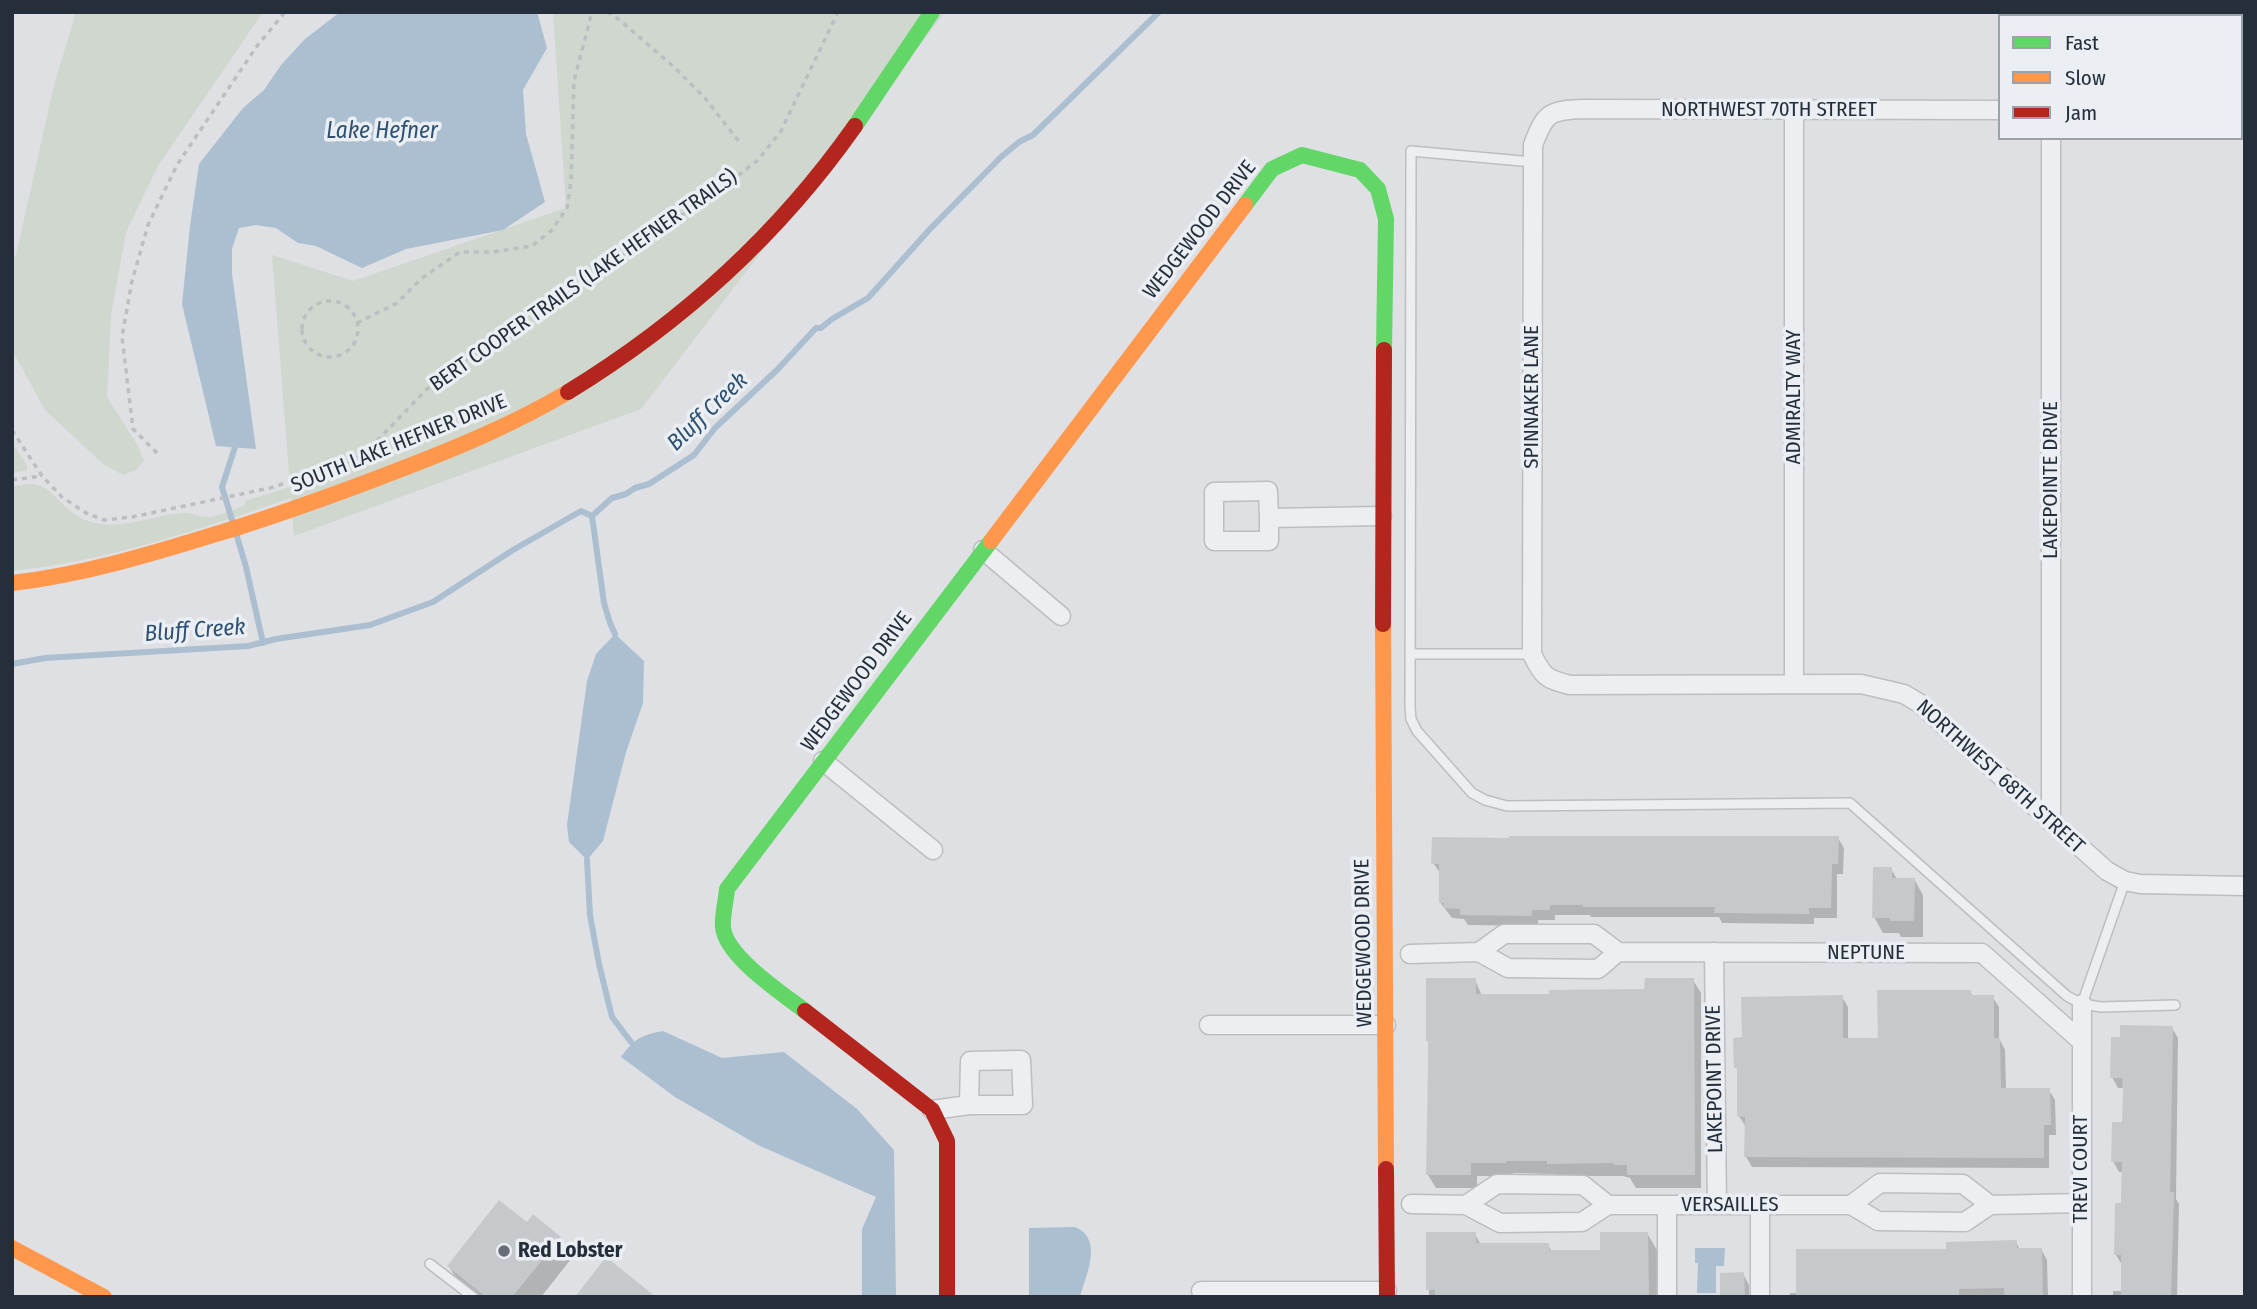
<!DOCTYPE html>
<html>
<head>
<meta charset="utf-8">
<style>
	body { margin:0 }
	#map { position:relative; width:2257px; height:1309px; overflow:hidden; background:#dee0e3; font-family:"Fira Sans Condensed",sans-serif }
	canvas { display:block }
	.frame { position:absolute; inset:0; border:14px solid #252f3c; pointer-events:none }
	.legend { position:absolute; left:1998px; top:14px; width:245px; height:126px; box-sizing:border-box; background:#ebeff4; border:2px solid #9ca2aa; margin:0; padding:9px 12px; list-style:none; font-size:21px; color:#252f3c }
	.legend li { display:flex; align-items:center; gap:14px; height:35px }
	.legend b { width:35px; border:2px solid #9ca2aa }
</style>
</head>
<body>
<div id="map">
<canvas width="2257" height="1309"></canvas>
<div class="frame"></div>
<ul class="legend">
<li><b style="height:9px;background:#63d668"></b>Fast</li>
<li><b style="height:9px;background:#ff974d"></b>Slow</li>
<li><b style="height:9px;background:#b3261e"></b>Jam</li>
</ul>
</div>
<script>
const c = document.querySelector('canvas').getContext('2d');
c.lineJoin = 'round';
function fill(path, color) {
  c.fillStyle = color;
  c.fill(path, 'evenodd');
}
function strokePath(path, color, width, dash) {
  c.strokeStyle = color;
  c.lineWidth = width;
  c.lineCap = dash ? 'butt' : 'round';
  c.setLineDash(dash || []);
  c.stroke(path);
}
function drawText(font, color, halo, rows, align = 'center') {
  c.font = font + ' "Fira Sans Condensed",sans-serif';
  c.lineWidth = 7;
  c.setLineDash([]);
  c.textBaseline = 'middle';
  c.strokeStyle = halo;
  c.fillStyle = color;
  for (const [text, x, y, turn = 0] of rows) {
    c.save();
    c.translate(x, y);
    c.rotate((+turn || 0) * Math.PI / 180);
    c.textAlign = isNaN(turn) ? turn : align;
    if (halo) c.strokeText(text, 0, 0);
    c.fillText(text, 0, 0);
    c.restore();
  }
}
fill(new Path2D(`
	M76,12H263L158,166L126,232L111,315L107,397L138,446L144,461L136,470L123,475L103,464L45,410L12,350V260L16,255L53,89Z
	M553,12H945L641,409L294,536L291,498C200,529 108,561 12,571V487C56,473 54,511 91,522C122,531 152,515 182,513C190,512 196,516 204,517C217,518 232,510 245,505V501L290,487L272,255L353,281L566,208Z
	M12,443L27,465V470L12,473Z`), '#cfd7ce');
fill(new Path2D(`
	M340,12H537L547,48L523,90L526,134L545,202L503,230L406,249L362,268L316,246L298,243L276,228L256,225L239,228L232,249V274L256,449L216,446L182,304L190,226L199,164L243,108L264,90L281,65L305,39Z
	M615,634L644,661L643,703L626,752L603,841L587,860L569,842L567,825L587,681L596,654Z
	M663,1031L722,1058L784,1052L857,1109L894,1150L896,1297H862V1229L876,1197L758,1145L675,1097L621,1057C634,1039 641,1035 663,1031Z
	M1075,1227C1104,1239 1086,1275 1080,1297H1029V1228Z
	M1695,1248H1725L1724,1266H1716V1293H1697L1698,1263H1695Z`), '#abbfd0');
fill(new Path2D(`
	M1838,838L1844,848L1843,874H1837V918H1814V924L1722,923L1719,917H1591L1590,915H1555V920H1538V926L1468,925L1464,919L1452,918L1440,902L1441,874L1433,863Z
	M1891,869L1897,879H1914L1923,895V937H1901L1899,933H1883L1874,917Z
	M1475,980L1482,996H1551L1646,991L1693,980L1701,993V1188H1636L1630,1178L1623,1176H1556L1555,1174L1513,1173V1176H1477V1188H1436L1428,1175L1430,1044L1428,1041Z
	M1970,992L1973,996H1992L1999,1007V1038L2005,1050L2006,1090H2049L2055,1100L2056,1135H2049V1168L1752,1167L1746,1157V1127L1739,1116V1073L1736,1067L1744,1039L1842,997L1848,1007V1040H1879Z
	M2172,1028L2178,1038L2176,1199L2179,1204L2177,1297H2113V1291H2123L2122,1265L2116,1255L2123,1205L2124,1172H2119L2113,1161L2124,1124V1088H2118L2112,1077Z
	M527,1225L559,1238L571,1259L541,1297H472L461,1287L449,1266Z
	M1428,1233L1475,1234L1481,1245H1548L1552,1252H1602L1647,1233L1657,1250V1297H1429Z
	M2016,1242L2020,1250L2041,1249L2047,1260L2048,1297H1790V1293H1798L1948,1250Z
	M1743,1274L1749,1285V1297H1722Z`), '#0003');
strokePath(new Path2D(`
	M592,516L604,603L610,623L615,634
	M233,523L222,487L235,447
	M236,533L246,567L263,643
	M12,664L45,658L248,646L276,639L370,625L433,602L513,550L581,511L592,516L612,498L626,494L635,488L649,484L694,455L715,428L778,369L816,328H821L832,319L868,298L930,229L1001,157L1019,142L1033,135L1159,12
	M587,860L590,915L599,964L612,1017L631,1042`), '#abbfd0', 6);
fill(new Path2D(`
	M1509,836H1839L1838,864H1832L1831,908H1809V914L1714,913L1715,907H1583V905H1550V910H1532V916L1460,915V909L1444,908V903H1439V864H1431L1432,837L1509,838Z
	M1873,867H1892V878H1915L1914,921H1890V918H1872Z
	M1426,978H1476V994H1549V990L1644,989L1645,978H1694L1695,1175H1627V1165H1614V1163L1547,1164V1161H1506V1163H1471V1175H1426L1428,1065V1041H1426Z
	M1877,990H1971V995H1994V1038H2000L2001,1088H2050L2051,1125H2044V1158L1744,1157L1745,1117L1737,1116V1068H1734L1733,1038L1742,1037L1741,997L1843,995V1038H1878Z
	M2120,1025L2173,1026L2170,1192H2174L2171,1297H2121V1255H2114L2115,1203H2121L2122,1162H2111L2112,1122H2122L2123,1092L2122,1078H2110L2111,1037H2120Z
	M499,1200L527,1222L533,1214L561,1237L512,1297H486L447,1266Z
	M1426,1232H1476V1243H1549V1250H1600V1232H1648L1649,1294L1647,1297H1435V1290H1426Z
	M2017,1240V1248H2042L2043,1297H2005L2004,1288L1959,1289V1297H1796V1249H1946V1242Z
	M606,1257L656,1297H575Z
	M1744,1272L1745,1297H1720V1273Z`), '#c6c9cc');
const lane = new Path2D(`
	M1533,162L1411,151L1410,707L1411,719L1417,731L1472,793L1485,800L1507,806L1850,803L2067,996L2082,1004L2101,1007L2175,1005
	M1410,654H1532
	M2082,1004L2125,881
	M430,1264L473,1297`);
const street = new Path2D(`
	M1794,110V683
	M2000,110L1584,109C1549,110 1545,113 1533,145L1532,654C1543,677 1546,679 1570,685L1861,684L1904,694L1919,703L2107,871L2125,881L2140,884L2245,886
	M2241,110H2245
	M2051,138V822
	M1269,518V541H1214V492L1268,491L1269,518L1382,516
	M983,550L1061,616
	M823,761L933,850
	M1479,952L1504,934H1594L1618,952L1982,953L2081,1041
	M1714,952L1717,1205
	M1410,954L1479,952L1508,968L1598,969L1618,952
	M1209,1025H1386
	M932,1110L969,1105H1023L1021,1060L970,1061L969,1105
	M1411,1204L1466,1205L1500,1223L1582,1222L1608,1205H1851L1878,1221L1965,1222L1990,1205L2082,1203
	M1466,1205L1497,1184L1583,1185L1608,1205
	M1667,1205V1297
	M1760,1205V1297
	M1851,1205L1880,1183L1963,1184L1990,1205
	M1201,1291H1387
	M2082,1297V1004`);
strokePath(lane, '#bcbec1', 12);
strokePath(street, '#bcbec1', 21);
strokePath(new Path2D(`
	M607,12L617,18L673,66L705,98L740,143
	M302 329a28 28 0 1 1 56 0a28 28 0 1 1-56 0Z
	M357,323L397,303L422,278L460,252H493L532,246L552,230L567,208L571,181L574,81L592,12
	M12,430L42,476L62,497L86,513L104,520L132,517L270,488L353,461L370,448L426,390L452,368L584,286L639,243L716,193L758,160L781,131L838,12
	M157,453L133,429L122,337L132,281L148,225L177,165L257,46L285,12
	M12,480L42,476`), '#bcbfc2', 3.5, [5, 5]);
strokePath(lane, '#edeef1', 9);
strokePath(street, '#edeef1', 18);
strokePath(new Path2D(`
	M855,126L932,12
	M1245,205L1272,169L1302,155L1360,170L1378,189L1386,219L1384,350
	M805,1011C783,994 725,956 723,927C722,915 726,901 727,889L991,541`), '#63d668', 16);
strokePath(new Path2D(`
	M991,541L1245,205
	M12,583C90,574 164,550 239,527C295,509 350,489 404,468C461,446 516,423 568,392
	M1383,624L1386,1169
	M12,1248L104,1297`), '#ff974d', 16);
strokePath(new Path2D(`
	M568,392C681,323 779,234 855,126
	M1383,624L1384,350
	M805,1011L932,1110L947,1141V1297
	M1386,1169L1387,1297`), '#b3261e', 16);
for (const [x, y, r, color] of [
	[504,1251,7,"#666d76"]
]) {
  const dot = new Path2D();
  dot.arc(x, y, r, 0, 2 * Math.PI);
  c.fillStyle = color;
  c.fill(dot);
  strokePath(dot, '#ebeff4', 2.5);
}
drawText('21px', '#252f3c', '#ebeff4', [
	["NORTHWEST 70TH STREET",1769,110],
	["WEDGEWOOD DRIVE",1200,230,-52],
	["BERT COOPER TRAILS (LAKE HEFNER TRAILS)",584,281,-35],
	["SPINNAKER LANE",1532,397,-90],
	["ADMIRALTY WAY",1794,397,-90],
	["SOUTH LAKE HEFNER DRIVE",399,444,-22],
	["LAKEPOINTE DRIVE",2051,480,-90],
	["WEDGEWOOD DRIVE",857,682,-53],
	["NORTHWEST 68TH STREET",2000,777,42],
	["WEDGEWOOD DRIVE",1364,943,-91],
	["NEPTUNE",1866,953],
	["LAKEPOINT DRIVE",1715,1079,-91],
	["TREVI COURT",2081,1169,-90],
	["VERSAILLES",1730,1205]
]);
drawText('bold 21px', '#252f3c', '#ebeff4', [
	["Red Lobster",518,1251]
], 'left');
drawText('italic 23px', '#2f5171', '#ebeff4', [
	["Lake Hefner",382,132],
	["Bluff Creek",708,412,-44],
	["Bluff Creek",195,631,-4]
]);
</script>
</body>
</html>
